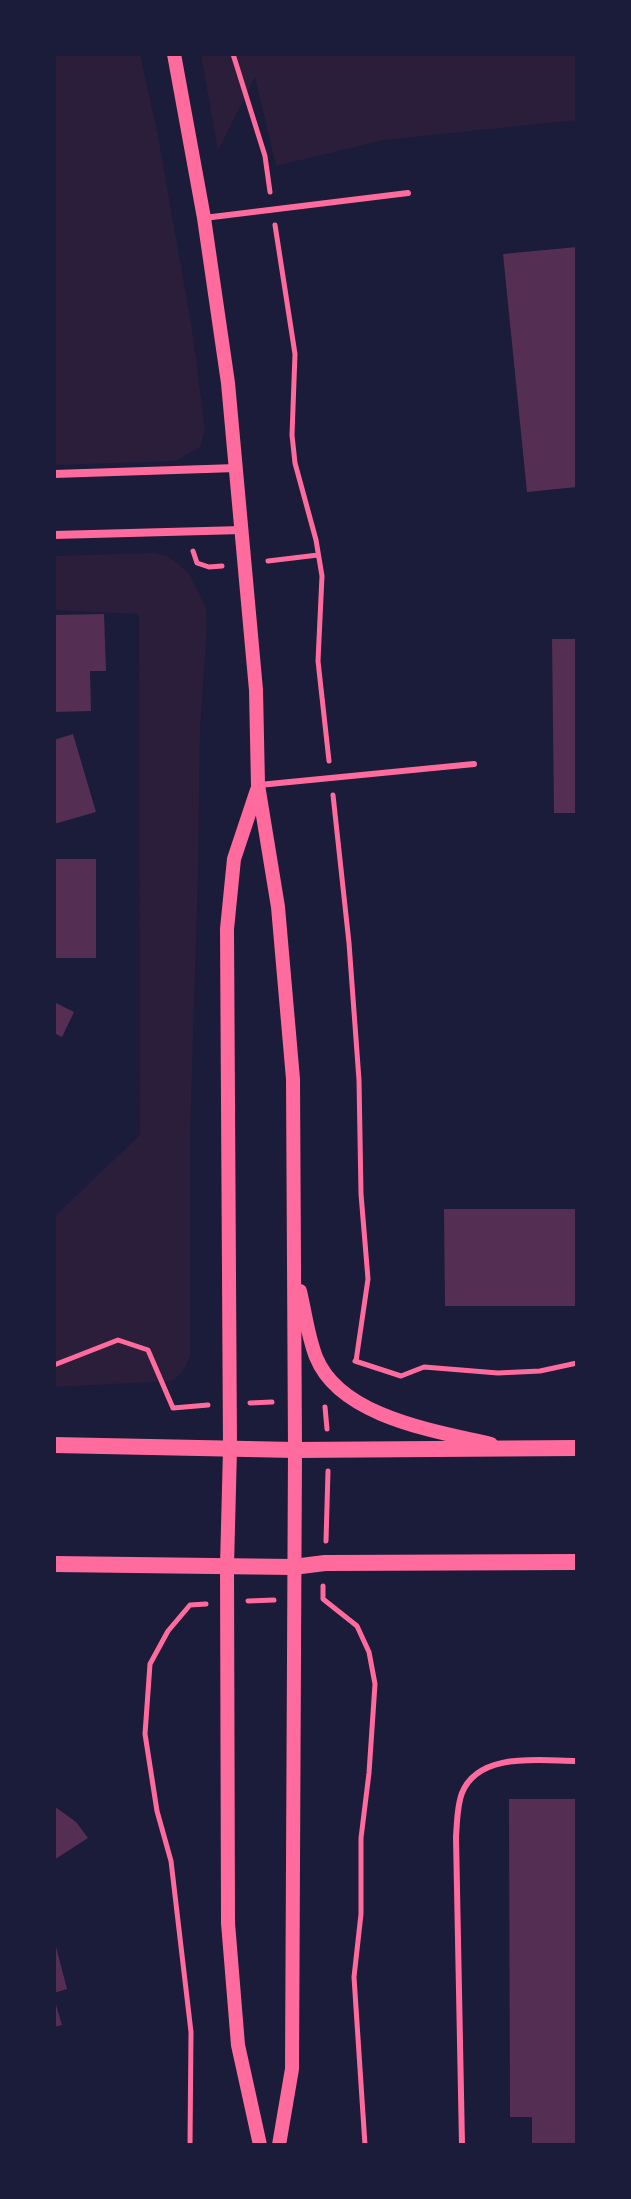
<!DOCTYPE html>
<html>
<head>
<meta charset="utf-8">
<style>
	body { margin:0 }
	#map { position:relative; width:631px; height:2199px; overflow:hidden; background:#1b1b3a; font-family:"Noto Sans",sans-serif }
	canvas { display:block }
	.frame { position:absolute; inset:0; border:56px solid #1b1b3a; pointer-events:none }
</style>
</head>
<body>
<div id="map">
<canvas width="631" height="2199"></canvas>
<div class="frame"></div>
</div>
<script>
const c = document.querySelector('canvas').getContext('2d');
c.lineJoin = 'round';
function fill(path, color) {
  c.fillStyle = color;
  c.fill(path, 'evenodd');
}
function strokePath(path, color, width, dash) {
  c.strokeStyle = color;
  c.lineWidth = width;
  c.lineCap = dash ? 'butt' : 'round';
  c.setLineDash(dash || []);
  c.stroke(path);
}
fill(new Path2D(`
	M54,54H140L158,136L192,329L205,430L200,447L175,461L54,465Z
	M201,54H577V120L384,140L276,166L255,77L218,151Z
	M154,553L165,555L176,562L189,574L206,608L207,626L200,729L198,873L190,1138V1357L182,1373L172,1381L54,1387V1217L140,1135L139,614L54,610V556Z`), '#2a1e3b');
fill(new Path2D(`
	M577,247V487L527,492L503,254Z
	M104,614L106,671H90L91,711L54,712V615Z
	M552,639H577V813H554Z
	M73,734L96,812L54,824V740Z
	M54,859H96V958H54Z
	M54,1002L74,1012L62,1037L54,1033Z
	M444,1209H577V1306H445Z
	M509,1799H577V2145H532V2117H510Z
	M54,1806L76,1822L88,1838L54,1860Z
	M54,1939L67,1989L54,1993Z
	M54,1998L62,2025L54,2027Z`), '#542f53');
strokePath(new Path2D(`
	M233,54L265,156L270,192
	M275,225L295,354L292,435L295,463L316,540L322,576L318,661L329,761
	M193,551L197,563L209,567L222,566
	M268,561L318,555
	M333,795L349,943L359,1080L361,1194L368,1279L356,1361
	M355,1361L401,1376L424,1367L498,1373L540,1371L577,1363
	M54,1365L118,1340L148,1350L173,1408L208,1405
	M250,1403L272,1402
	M325,1407L327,1429
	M326,1541L328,1471
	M323,1586V1599L357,1626L369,1652L375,1684L369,1773L361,1838V1914L354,1977L365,2145
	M248,1601L274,1600
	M190,2145L191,2032L171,1861L157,1811L145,1734L150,1664L168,1631L190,1605L206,1604`), '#ff6b9d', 5);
strokePath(new Path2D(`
	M204,218L408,193
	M259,785L474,764
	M462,2145L456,1837C457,1823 457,1806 462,1793C479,1751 541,1761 577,1761`), '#ff6b9d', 6);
strokePath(new Path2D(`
	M54,474L236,468
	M54,535L242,530`), '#ff6b9d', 8);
strokePath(new Path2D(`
	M174,54L204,218L228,383L256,690L258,785L278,907L293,1079L295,1450L292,2069L279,2145
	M257,790L234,859L227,929L230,1449L227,1566L228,1923L238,2045L260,2145
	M300,1291C305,1312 308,1337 316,1357C340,1417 435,1431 491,1444`), '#ff6b9d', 14);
strokePath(new Path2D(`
	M54,1445L295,1450L577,1448
	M54,1564L293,1567L325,1563L577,1562`), '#ff6b9d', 16);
</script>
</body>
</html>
